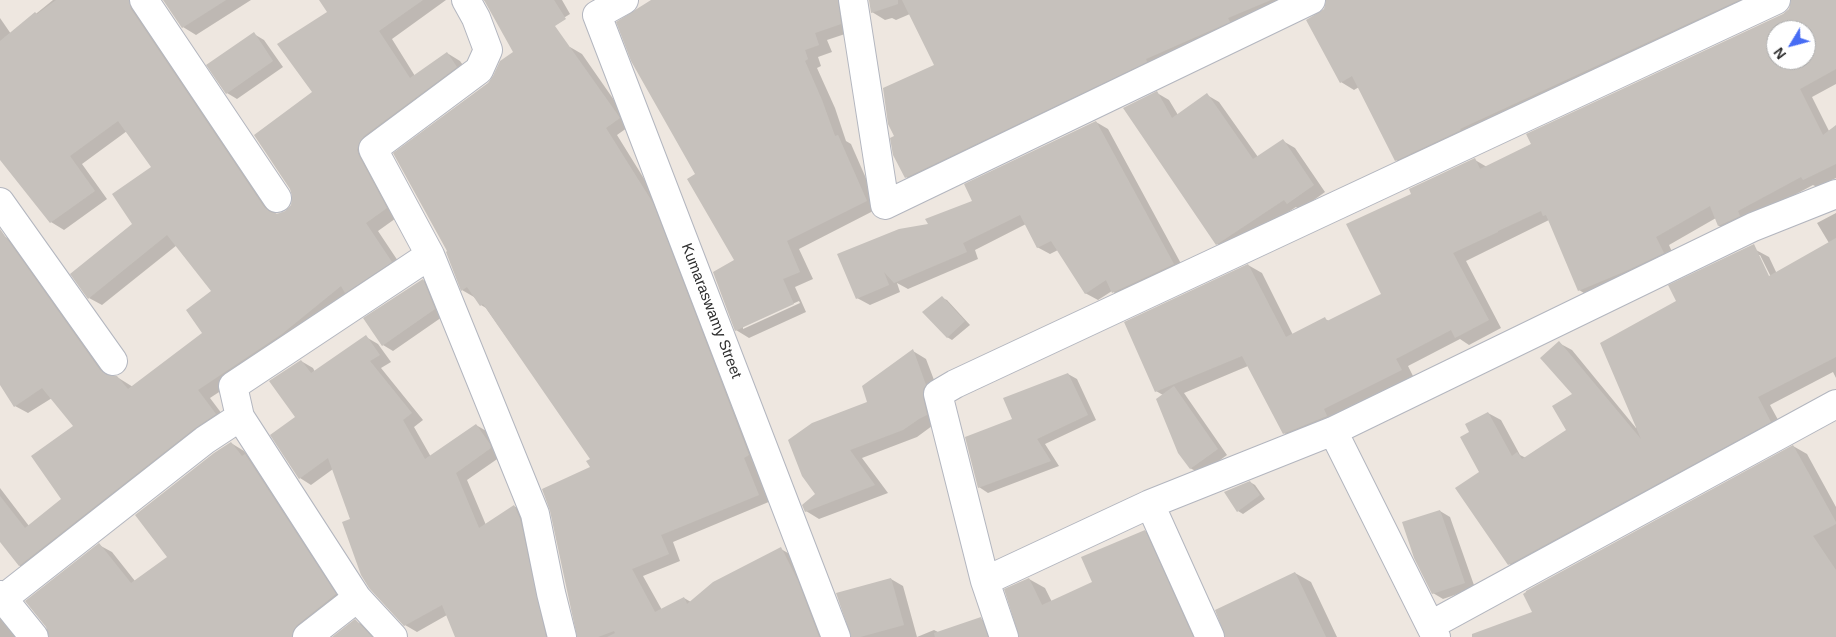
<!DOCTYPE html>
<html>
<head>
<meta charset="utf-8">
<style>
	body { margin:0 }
	#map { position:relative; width:1836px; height:637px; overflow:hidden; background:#eee7e0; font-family:Arial,sans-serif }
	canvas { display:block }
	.north { position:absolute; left:1766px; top:20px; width:50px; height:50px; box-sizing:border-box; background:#fff; border:1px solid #ababab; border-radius:50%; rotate:233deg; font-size:14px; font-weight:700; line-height:20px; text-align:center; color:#2d2d2d }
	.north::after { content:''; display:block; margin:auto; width:18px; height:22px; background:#476cf4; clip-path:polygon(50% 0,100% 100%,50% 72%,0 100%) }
</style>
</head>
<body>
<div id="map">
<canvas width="1836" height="637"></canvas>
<div class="north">N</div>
</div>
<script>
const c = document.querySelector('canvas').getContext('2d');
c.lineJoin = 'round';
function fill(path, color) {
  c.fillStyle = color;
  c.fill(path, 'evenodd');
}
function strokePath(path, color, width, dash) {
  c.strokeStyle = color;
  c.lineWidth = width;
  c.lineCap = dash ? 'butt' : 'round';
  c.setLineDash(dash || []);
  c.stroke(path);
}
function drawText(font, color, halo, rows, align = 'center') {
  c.font = font + ' Arial,sans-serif';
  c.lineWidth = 4;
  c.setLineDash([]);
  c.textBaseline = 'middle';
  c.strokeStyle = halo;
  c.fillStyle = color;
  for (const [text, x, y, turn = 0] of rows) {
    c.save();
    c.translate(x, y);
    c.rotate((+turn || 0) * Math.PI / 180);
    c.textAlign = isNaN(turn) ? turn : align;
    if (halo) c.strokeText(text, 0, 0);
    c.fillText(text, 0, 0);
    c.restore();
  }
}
fill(new Path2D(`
	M53,0H143L144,17L276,214L286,212L292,206L329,12L321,0H446L392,39L415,76L447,53L460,61L470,75L377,144L399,216L378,231L404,270L210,398L228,422L33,573L20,566L0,540V488L29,526L62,499L75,426L52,398L28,413L15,406L0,383V239L4,236L17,244L112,377H117L133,387L204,334L213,292L177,245L102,305L89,298L134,225L153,168L127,131L82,164L107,199L64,230L51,222L0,158V18L11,34Z
	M164,0H251L196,35L183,27Z
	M484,0H562L570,14L520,45Z
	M654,0H853L854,31L827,40L832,52L818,57L821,66L817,68L835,108L846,141L851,144L879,208L799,249L813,279L795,287L806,312L749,338L736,330L735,260L697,174ZM799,301L800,303L743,329V326Z
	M870,0H1303L919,185L906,177L895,137L936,66L910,14L896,20L892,18L885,20L872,12Z
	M1328,0H1768L1409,168L1396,160L1359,87L1354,90L1341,82L1325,10Z
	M1792,0H1836V84L1812,97L1829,131L1836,126V178L1817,187L1813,185L1750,219L1733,233L1719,226L1716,218L1669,245L1676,261L1592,298L1579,290L1549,220L1466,261L1501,328L1469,345L1460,339L1408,366L1414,378L1298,441L1284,433L1248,366L1184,393L1227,455L1201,474L1190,468L1163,395L1156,391L1248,265L1262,273L1293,335L1325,319L1329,321L1382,295L1413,194L1475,160L1487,167L1783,15L1790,10ZM1776,30H1806V60H1776Z
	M254,34L264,40L283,67L237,99L227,93Z
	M570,47L582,54L630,123L631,125L617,135L664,211L771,501L673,542L680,561L643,576L662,610L684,598L691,602L781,549L793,556L828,637H578L592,459L486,308L481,305L474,297L462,290Z
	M1157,93L1169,100L1178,115L1207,95L1219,102L1258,157L1283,141L1295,148L1325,192L1300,210L1296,207L1229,251L1217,244Z
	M1096,122L1108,129L1185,271L1125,300L1112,291L1098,300L1085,293L1058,250L1050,254L1037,247L1026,224L975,250L978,259L908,289L897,283L900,292L870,305L857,298L930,225L973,201Z
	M1836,213V378L1833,372L1770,405L1783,429L1522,572L1509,564L1480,473L1471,432L1488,413L1501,420L1520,455L1526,458L1568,430L1574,394L1559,343L1572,350L1636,428L1678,301L1756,250L1769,257L1777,274L1829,243L1817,223ZM1758,255H1760L1773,281L1771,282Z
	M423,280L433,286L445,315L393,351L383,345Z
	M942,298L947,300L970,325L952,340L947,337Z
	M366,337L378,344L391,362L381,368L423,420L414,427L431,457L476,425L488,432L503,455L467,480L486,525L514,506L526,513L556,637H456L447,615L417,632L405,625L351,520L333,469L311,485L300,478L297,417L301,361L313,368L315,372Z
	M913,351L926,359L939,393L932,426L917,437L862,458L888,493L819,519L806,511L868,402Z
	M1068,374L1077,379L1096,420L1045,444L1059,466L988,493L979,487L1013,420Z
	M231,443L244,451L249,457L258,463L348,602L307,637H50L99,545L112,552L135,581L169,557Z
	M1793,446L1807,454L1836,507V637H1647Z
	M1250,482L1255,485L1265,499L1243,514L1238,511Z
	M1440,511L1450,517L1475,588L1443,599L1433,593Z
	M1145,531L1161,541L1204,637H1020L1029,579L1045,588L1052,602L1094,582Z
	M1295,573L1311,582L1337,637H1226Z
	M891,579L903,586L917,637L934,630L940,633L981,619L993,625L997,637H852Z
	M0,618L10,625L20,637H0Z
	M355,621L369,628L377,637H334Z`), '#0003');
fill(new Path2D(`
	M56,0H129L131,9L264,207L270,212L278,214L285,211L291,205L292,196L290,189L254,135L312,92L277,44L327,12L319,0H423L379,31L410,78L447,52L457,67L364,136L359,143L357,150L359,156L387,208L366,223L392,262L345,293L341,286L282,334L198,390L216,414L195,428L19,566L0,542V496L25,528L61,499L31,456L73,426L42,388L14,407L0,385V229L100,370L107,375L117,376L128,389L202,333L186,310L211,291L167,235L88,299L70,274L132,224L112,194L151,167L118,121L70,156L95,191L50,223L0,160V41L35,12L37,14Z
	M163,0H226L182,28Z
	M484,0H554L566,19L555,26L618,115L620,118L606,128L653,203L749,455L744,458L759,495L661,535L669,554L632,569L655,612L684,597L687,604L713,582L781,547L798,581L819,637H607L615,633L614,631L598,637H577L550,511L542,489L590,467L586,461L590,459L483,304L480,306L467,287L461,291L446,252L447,251L393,153L488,83L493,76L500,61L513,52Z
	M651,0H838L841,24L815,33L819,45L805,50L808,59L805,61L822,100L835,136L838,135L867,201L787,241L800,272L783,279L794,304L735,331L713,272L734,260L687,179L695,174L631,61L616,22Z
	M869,0H898V4L871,13Z
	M902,0H1271L1228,18L1230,22L1146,59L1147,62L905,178L893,155L890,138L894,136L888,124L883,88L934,65Z
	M1326,0H1739L1460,129L1461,130L1395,161L1352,76L1340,83L1306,20L1324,9Z
	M1791,0H1836V69L1800,89L1823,135L1836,125V164L1803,180L1801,177L1738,211L1740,216L1718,226L1710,206L1656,237L1664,253L1626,271L1578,291L1546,215L1543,216L1541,211L1498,231V232L1453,253L1489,320L1455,338L1451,330L1396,359L1402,370L1324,409L1327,416L1283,434L1242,356L1155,392L1124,322L1248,264L1286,337L1325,317L1327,321L1381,294L1346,224L1411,194L1409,189L1475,158L1480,169L1531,144L1526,134L1783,14L1789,9ZM1776,30H1806V60H1776Z
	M254,32L273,61L226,94L206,65Z
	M1157,91L1172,118L1207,93L1253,159L1283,139L1314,185L1287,204L1284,200L1216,245L1123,108Z
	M1096,121L1174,264L1112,293L1106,280L1085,294L1051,241L1037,248L1020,215L963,243L967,252L894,283L884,272L889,285L856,299L837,254L899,229L928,224L925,219L972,201L964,184Z
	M1836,238V357L1758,397L1771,422L1508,565L1455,488L1479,472L1460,437L1469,432L1465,424L1488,412L1512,456L1517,452L1522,459L1566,430L1552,406L1572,394L1540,358L1559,341L1641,439L1600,343L1676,301L1668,285L1754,244L1769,276Z
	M423,279L435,309L382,346L363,318Z
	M942,296L965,321L947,338L922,312Z
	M366,335L380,355L370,361L412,413L403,420L425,459L476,424L490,444L491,448L456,473L479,528L514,505L520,519L546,637H455L442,605L404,626L369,588L361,575L342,522L350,519L328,458L299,479L270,435L295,417L269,381L301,360L311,373Z
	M913,349L926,385L923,389V397L927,415L919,419L903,430L850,450L875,485L805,512L802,505L815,494L802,476L788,440L812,423L867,402L862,386Z
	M1068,373L1088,415L1037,439L1051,461L978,488L965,437L1012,419L1003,398Z
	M1174,386L1218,449L1190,469L1178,453L1156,399Z
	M231,442L242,456L245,454L336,594L297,625L293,631L292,637H49L46,627L25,601L99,543L131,583L167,557L135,515L214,453Z
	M1793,445L1836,522V524L1813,536L1836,570V637H1472V634L1532,612L1523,594L1526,592V591Z
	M1250,481L1260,495L1237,512L1224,492Z
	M1440,510L1465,583L1432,594L1414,558L1402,522Z
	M1145,530L1193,637H1019L1004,589L1029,578L1042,605L1092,582L1081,557Z
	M1295,572L1326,637H1225L1215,610Z
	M891,578L904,625L860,637H851L836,593Z
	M981,617L988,637H935L934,633Z
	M355,619L372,637H332Z`), '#c6c1bc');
const minor = new Path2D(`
	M144,0L277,198
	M466,0L476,18L488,50L479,70L373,149L430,255L535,514L551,593L562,637
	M624,0L597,15L836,637
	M853,0L885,205L1311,0
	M0,202L113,361
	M1333,431L1436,637
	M1150,504L1210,637
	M985,581L1150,504L1333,431L1753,227L1836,194
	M0,595L34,637
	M0,601L205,440L240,417
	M1431,625L1836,404
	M307,637L357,598
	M393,637L357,598L240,417L233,386L430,255
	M1004,637L985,581L938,394L955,384L1776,0`);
strokePath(minor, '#b3b6bf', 30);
strokePath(minor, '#fff', 28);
drawText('15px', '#2d2d2d', '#fff', [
	["Kumaraswamy Street",711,311,69]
]);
</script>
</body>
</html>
